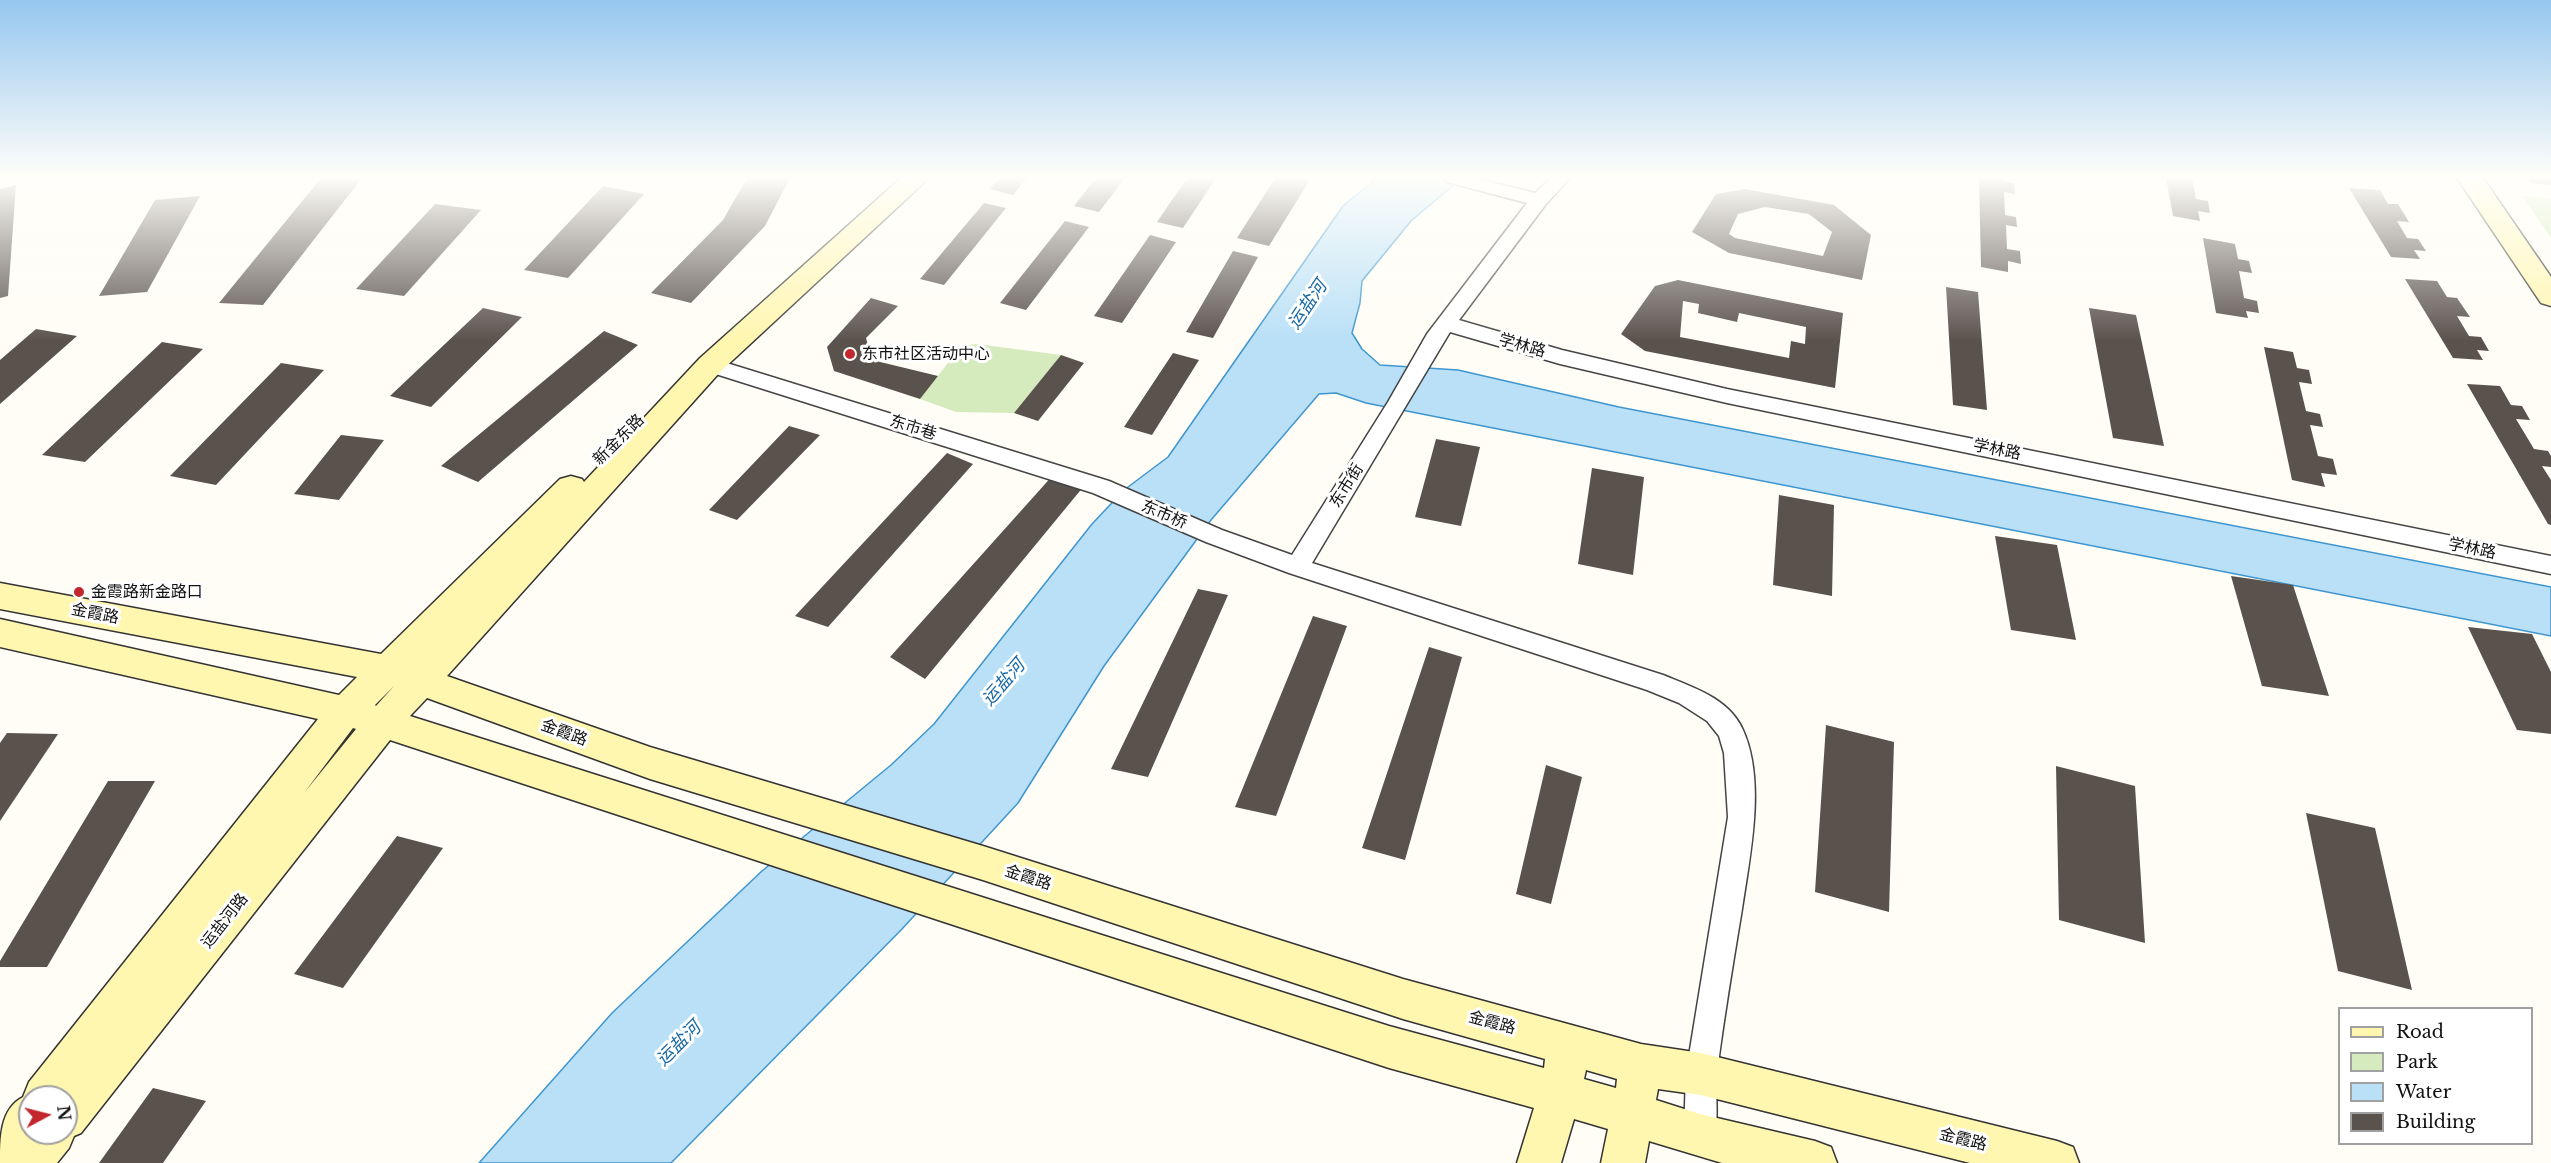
<!DOCTYPE html>
<html>
<head>
<meta charset="utf-8">
<style>
	body { margin:0 }
	#map { position:relative; width:2551px; height:1163px; overflow:hidden; background:#fffdf5; font-family:"Libre Baskerville",serif }
	canvas { display:block }
	.legend { position:absolute; left:2338px; top:1007px; width:195px; height:138px; box-sizing:border-box; background:#fff; border:2px solid #a0a0a0; margin:0; padding:8px 10px; list-style:none; font-size:18px; color:#111 }
	.legend li { display:flex; align-items:center; gap:12px; height:30px }
	.legend b { width:30px; border:2px solid #a0a0a0 }
	.north { position:absolute; left:18px; top:1085px; width:60px; height:60px; box-sizing:border-box; background:#fff; border:2px solid #a0a0a0; border-radius:50%; rotate:83deg; font-size:16px; font-weight:700; line-height:24px; text-align:center; color:#111 }
	.north::after { content:''; display:block; margin:auto; width:21px; height:27px; background:#c4262e; clip-path:polygon(50% 0,100% 100%,50% 72%,0 100%) }
</style>
</head>
<body>
<div id="map">
<canvas width="2551" height="1163"></canvas>
<ul class="legend">
<li><b style="height:8px;background:#fff6b0"></b>Road</li>
<li><b style="height:16px;background:#d5ebbd"></b>Park</li>
<li><b style="height:16px;background:#b9e0f7"></b>Water</li>
<li><b style="height:16px;background:#5a524d"></b>Building</li>
</ul>
<div class="north">N</div>
</div>
<script>
const c = document.querySelector('canvas').getContext('2d');
c.lineJoin = 'round';
function fill(path, color) {
  c.fillStyle = color;
  c.fill(path, 'evenodd');
}
function strokePath(path, color, width, dash) {
  c.strokeStyle = color;
  c.lineWidth = width;
  c.lineCap = dash ? 'butt' : 'round';
  c.setLineDash(dash || []);
  c.stroke(path);
}
function drawText(font, color, halo, rows, align = 'center') {
  c.font = font + ' "Libre Baskerville","Noto Sans SC",serif';
  c.lineWidth = 6;
  c.setLineDash([]);
  c.textBaseline = 'middle';
  c.strokeStyle = halo;
  c.fillStyle = color;
  for (const [text, x, y, turn = 0] of rows) {
    c.save();
    c.translate(x, y);
    c.rotate((+turn || 0) * Math.PI / 180);
    c.textAlign = isNaN(turn) ? turn : align;
    if (halo) c.strokeText(text, 0, 0);
    c.fillText(text, 0, 0);
    c.restore();
  }
}
fill(new Path2D(`
	M2522,196L2551,199V238Z
	M977,344L1061,355L1014,413L956,412L920,399L961,346Z`), '#d5ebbd');
const water = new Path2D(`
	M1377,178H1462L1411,221L1362,281L1360,303L1352,333L1362,349L1380,365L1458,370L1619,407L2551,587V636L1366,403L1336,393L1319,394L1211,520L1104,666L1018,803L902,929L671,1163H479L612,1013L762,871L891,765L934,724L1092,524L1124,490L1168,457L1343,206Z`);
fill(water, '#b9e0f7');
strokePath(water, '#3f96cf', 1.5);
fill(new Path2D(`
	M321,178H362L263,305L219,303Z
	M747,178H790L765,226L691,303L651,293L723,220Z
	M1000,178H1027L1013,195L990,189Z
	M1096,178H1125L1099,212L1074,206Z
	M1187,178H1216L1183,228L1157,222Z
	M1275,178H1311L1269,246L1237,238Z
	M1979,178H2004V181L2014,183L2015,194L2004,192L2005,215L2016,217L2017,227L2006,225L2007,249L2020,251L2021,264L2008,261V272L1981,267Z
	M2166,178H2192L2196,199L2208,201L2210,213L2198,211L2200,221L2173,216Z
	M2528,178H2551V185L2532,183Z
	M16,185L8,296L0,298V189Z
	M603,186L644,194L568,278L524,270Z
	M2349,188L2380,190L2388,204H2398L2409,222L2397,221L2407,238L2418,239L2426,251L2414,250L2420,259L2391,257Z
	M1745,189L1834,205L1871,235L1862,280L1729,253L1692,232L1716,194ZM1765,207L1809,214L1832,232L1823,256L1735,238L1729,234L1738,214Z
	M200,196L147,292L99,296L155,200Z
	M984,203L1006,208L944,285L920,279Z
	M435,204L481,210L404,296L356,289Z
	M1065,221L1089,227L1026,310L1000,303Z
	M1150,235L1176,242L1122,323L1094,316Z
	M2203,238L2235,244L2238,259L2249,261L2252,273L2239,271L2244,298L2257,301L2259,313L2246,311L2248,318L2216,313Z
	M1233,251L1258,257L1213,338L1186,332Z
	M2405,279L2437,281L2447,297L2457,298L2470,317L2457,316L2469,336L2481,337L2489,351L2477,350L2483,360L2453,358Z
	M1678,280L1843,313L1835,388L1645,351L1621,334L1655,286ZM1683,301L1699,304L1698,313L1737,322L1739,313L1806,327L1805,344L1791,341L1789,358L1680,337Z
	M1946,287L1978,292L1987,410L1953,405Z
	M871,298L898,306L866,338L872,360L938,376L920,399L834,371L827,347Z
	M483,308L522,317L431,407L390,396Z
	M2089,308L2136,315L2164,446L2113,438Z
	M36,329L77,336L0,404V360Z
	M604,331L638,345L478,482L441,466Z
	M162,342L203,349L85,462L42,455Z
	M2264,347L2293,352L2297,368L2309,370L2312,384L2299,382L2306,411L2320,414L2323,427L2310,425L2318,456L2333,459L2337,475L2321,473L2325,487L2292,480Z
	M1173,353L1199,360L1152,435L1124,427Z
	M1061,355L1084,363L1038,421L1014,413Z
	M281,363L324,370L216,485L170,476Z
	M2467,384L2500,386L2511,405L2522,406L2530,420L2516,419L2534,449L2548,451L2551,456V467L2542,466L2551,480V525L2548,524Z
	M789,426L820,435L737,520L709,510Z
	M341,435L384,440L339,500L294,494Z
	M1436,439L1480,447L1461,526L1415,517Z
	M947,453L973,464L828,627L795,616Z
	M1592,468L1644,477L1633,575L1578,564Z
	M1054,474L1084,486L925,679L890,657Z
	M1779,495L1834,505L1832,596L1773,585Z
	M1995,536L2057,545L2076,640L2011,630Z
	M2231,576L2293,585L2329,696L2262,686Z
	M1198,589L1228,595L1148,777L1111,769Z
	M1313,616L1347,626L1276,816L1235,807Z
	M2468,627L2532,634L2551,672V734L2517,730Z
	M1429,647L1462,657L1405,860L1362,848Z
	M1826,725L1894,742L1889,912L1815,892Z
	M7,733L58,734L0,821V743Z
	M1546,765L1582,777L1551,904L1516,894Z
	M2056,766L2135,786L2145,943L2059,920Z
	M108,781H155L47,967H0V961Z
	M2306,813L2375,828L2412,990L2338,971Z
	M397,836L443,848L343,988L294,974Z
	M153,1088L206,1101L163,1163H99Z`), '#5a524d');
const street = new Path2D(`
	M1445,178H1475L1535,193L1551,178H1570L1546,204L1459,320L1562,350L1727,389L2551,556V574L1727,403L1560,364L1450,332L1312,563L1663,675C1692,687 1729,698 1743,730C1766,781 1750,855 1742,909C1733,963 1724,1017 1717,1071C1714,1096 1721,1123 1711,1147L1700,1152L1689,1147L1684,1136L1686,1074L1728,817L1724,753L1719,736L1707,721L1679,703L1647,690L1289,573L1206,542L1093,493L703,370L699,365L703,360L710,358L717,360L1109,481L1222,530L1292,555L1388,402L1427,334L1527,203L1447,182Z`);
const secondary = new Path2D(`
	M901,178H929L720,372L447,676L650,747L983,846L1403,979L1641,1044L1701,1053L2057,1141L2073,1147L2079,1163H1970L1701,1095L1658,1089L1656,1100L1700,1114L1815,1141L1831,1147L1837,1163H1722L1649,1141L1645,1163H1601L1608,1129L1574,1119L1561,1163H1517L1534,1108L1389,1068L390,740L81,1133L74,1136L69,1148L57,1163H0C0,1138 0,1109 23,1097L29,1082L318,719L0,647V619L339,695L357,677L0,609V583L381,654L560,479L571,476L582,479L584,482L700,358ZM394,686L376,706L375,705ZM427,698L650,779L983,880L1403,1019L1545,1059L1544,1068L1389,1026L410,716ZM353,728L356,729L304,793ZM1586,1070L1617,1079L1616,1088L1584,1079ZM30,1097H66V1133H30Z
	M2457,178H2483L2551,277V306L2541,303Z`);
strokePath(street, '#444', 3);
strokePath(secondary, '#333', 3);
fill(street, '#fff');
fill(secondary, '#fff6b0');
const sky = c.createLinearGradient(0, 0, 0, 341);
sky.addColorStop(0, '#95c6ee');
sky.addColorStop(0.52, '#fffefa');
sky.addColorStop(1, '#fffefa00');
c.fillStyle = sky;
c.fillRect(0, 0, 2551, 341);
for (const [x, y, r, color] of [
	[850,354,6,"#c4262e"],
	[79,592,6,"#c4262e"]
]) {
  const dot = new Path2D();
  dot.arc(x, y, r, 0, 2 * Math.PI);
  c.fillStyle = color;
  c.fill(dot);
  strokePath(dot, '#fff', 2);
}
drawText('16px', '#111', '#fff', [
	["学林路",1522,346,16],
	["东市巷",913,428,18],
	["新金东路",619,440,-45],
	["学林路",1997,450,11],
	["东市街",1347,486,-58],
	["东市桥",1164,515,23],
	["学林路",2472,549,12],
	["金霞路",95,614,11],
	["金霞路",564,733,20],
	["金霞路",1028,878,18],
	["运盐河路",225,921,-52],
	["金霞路",1492,1023,15],
	["金霞路",1963,1140,14]
]);
drawText('16px', '#111', '#fff', [
	["东市社区活动中心",862,354],
	["金霞路新金路口",91,592]
], 'left');
drawText('italic 18px', '#1768a6', '#fff', [
	["运盐河",1308,305,-56],
	["运盐河",1004,683,-49],
	["运盐河",679,1044,-45]
]);
</script>
</body>
</html>
